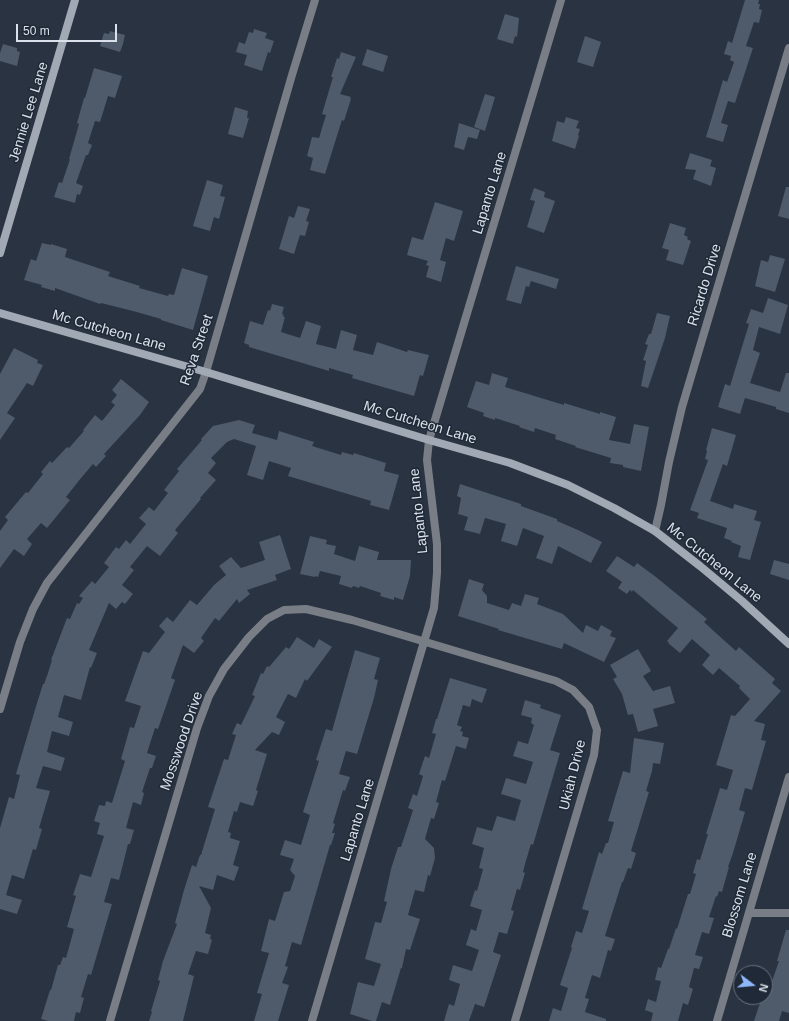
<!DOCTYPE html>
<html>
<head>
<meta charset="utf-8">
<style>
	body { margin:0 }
	#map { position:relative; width:789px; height:1021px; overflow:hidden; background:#293341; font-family:Arial,sans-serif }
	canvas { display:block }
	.north { position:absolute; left:733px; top:965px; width:40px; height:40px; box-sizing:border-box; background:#1f2937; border:1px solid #6a737f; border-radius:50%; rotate:106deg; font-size:11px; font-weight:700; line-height:16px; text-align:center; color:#dae1ea }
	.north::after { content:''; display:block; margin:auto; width:14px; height:18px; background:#8db9fc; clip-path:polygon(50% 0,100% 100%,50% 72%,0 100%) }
	.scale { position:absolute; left:16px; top:24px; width:101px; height:18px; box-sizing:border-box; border:2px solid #dae1ea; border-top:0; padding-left:5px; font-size:12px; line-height:14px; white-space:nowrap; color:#dae1ea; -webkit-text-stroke:3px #1f2937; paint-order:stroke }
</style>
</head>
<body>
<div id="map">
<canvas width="789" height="1021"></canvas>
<div class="north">N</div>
<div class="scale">50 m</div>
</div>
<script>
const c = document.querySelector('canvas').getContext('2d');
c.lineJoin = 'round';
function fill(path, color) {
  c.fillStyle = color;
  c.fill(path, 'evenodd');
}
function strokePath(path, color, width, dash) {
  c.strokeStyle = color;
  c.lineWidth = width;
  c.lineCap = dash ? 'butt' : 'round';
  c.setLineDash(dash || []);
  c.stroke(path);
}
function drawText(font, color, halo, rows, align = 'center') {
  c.font = font + ' Arial,sans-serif';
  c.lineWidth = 3;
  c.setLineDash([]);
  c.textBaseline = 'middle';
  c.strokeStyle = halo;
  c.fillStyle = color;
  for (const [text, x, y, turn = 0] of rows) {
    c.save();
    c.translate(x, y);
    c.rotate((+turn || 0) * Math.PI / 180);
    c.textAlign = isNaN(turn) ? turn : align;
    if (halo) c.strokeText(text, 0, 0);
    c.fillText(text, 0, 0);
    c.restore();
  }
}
fill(new Path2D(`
	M745,0H759L758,4H760L759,9L762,10L759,23L754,22L746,46L753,48L735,103L728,101L721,123L728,125L723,142L706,137L723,80L727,82L734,62L730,60L731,56L724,54L728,41L732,43Z
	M505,14L519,18L517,37L515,36L513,44L497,39Z
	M254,29L267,33L265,38L274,41L270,53L268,52L262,71L244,65L247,55L236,52L239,42L245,44L249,32L253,33Z
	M110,31L125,35L123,44L120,52L100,46L104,33L109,34Z
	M585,36L601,42L593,67L577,62Z
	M3,44L17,48V51L20,52L17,66L0,61V53Z
	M367,49L388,56L383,72L362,65Z
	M341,52L356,57L340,94L351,97L350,99H351L344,121L342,120L325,174L310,170L313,158L307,156L312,137L319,138L326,115L322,114L333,77H331L337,58L339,59Z
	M94,68L122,76L115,98L108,96L100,122L95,121L88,143L92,145L88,155H86L76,183L83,186L80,195L77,194L75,203L54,197L59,182L62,183L70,159H69L79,124L77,123L84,98H85Z
	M485,94L495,97L485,131L474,127Z
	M235,107L248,111L247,118H249L243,138L228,134Z
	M566,117L579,121L576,128L580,129L578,135L579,136L575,149L552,141L557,121L564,123Z
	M459,123L480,130L477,139L468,137L464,150L454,147Z
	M690,153L712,160L710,166L716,168L711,186L693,179L696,170L685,169Z
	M207,180L223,185L220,196L225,197L219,219L214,217L210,231L193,226Z
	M786,187H789V219L778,216Z
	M534,188L545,192L544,197L555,201L544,233L527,227L535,201L530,200Z
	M435,202L463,211L454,241L446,238L440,260L446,262L441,282L426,277L429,266L426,265L428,261L407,255L412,237L423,240Z
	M298,206L310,209L306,221L309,222L305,236L300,235L294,254L279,249L289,216L294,218Z
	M670,223L686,228L684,235L688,237L687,239L691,241L683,265L666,260L669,250L662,248Z
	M42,243L51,245V244L67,249L65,257L110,272L108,276L140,286L139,288L168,296L169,294L174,295L182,268L208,276L193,330L161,320V319L133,311L101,303L100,304L55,288V291L41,287L42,285L24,280L31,259L36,261Z
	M770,255L785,259L775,292L755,286L761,260L768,262Z
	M516,266L559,279L556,289L531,281L529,287L526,286L521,304L506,300Z
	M768,298L788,305L780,334L759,327L753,350L760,353L750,383L780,392L786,373H789V413L776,409V407L745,398L740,414L718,407L725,384L730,386L749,324L746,323L751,309L763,313Z
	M272,304L284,307L282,314L284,315L283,317H285L281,332L300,338L306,321L321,326L316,344L336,349L341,330L357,335L353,350L373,355L377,342L407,352L408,350L429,355L423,376L420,375L414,396L352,378L353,375L329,368V371L249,347V345L244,343L250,321L263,325L268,310L270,311Z
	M657,313L670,316L665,338L648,388L641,386L646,361L643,360L648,345L645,344L649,334H651Z
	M14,348L38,360L37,363L43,365L33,386L27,383L7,413L15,418L0,440V374Z
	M492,373L508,378L505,387L564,405V403L600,414V412L616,417L609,440L630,444L634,424L649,427L641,471L623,467V465L610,463L611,458L575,447L576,446L555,439L556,435L535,428L534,432L519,427L520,426L495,418V420L483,416L484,413L467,407L476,381L489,385Z
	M121,379L149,402L140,415L104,454L106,456L96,467L93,464L81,478L66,497L70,500L47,528L41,523L27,539L32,544L24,556L14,549L0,568V531L8,520L5,517L26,492L28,493L43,474L41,472L50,461L52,463L67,447L69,448L84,431L83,430L95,415L102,421L115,405L111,402L117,395L112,390Z
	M239,420L255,425L252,433L277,440L279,431L314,442L312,446L341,455L342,452L353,455L354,453L386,463L384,471L399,475L389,510L370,505L371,501L288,476L291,468L269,461L263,480L247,475L256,446L234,439L227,442L211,458L216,463L208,473L216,480L200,498L201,499L175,530L178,533L160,556L147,546L130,567L134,570L122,585L133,594L125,604L122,602L116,609L109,603L89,650L97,653L91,668L90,667L81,700L64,695L58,717L73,722L69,736L52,731L47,752L65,758L61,771L43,766L36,788L50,791L39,828L42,829L36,850L33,849L24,879L12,875L6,895L22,900L17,914L0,909V828L9,797L14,799L20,775L16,774L37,703L43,684H44L48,673L52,660H51L67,618L70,619L77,603L79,604L83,598L79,596L92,581L95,584L109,567L104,563L116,547L119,549L126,540L130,544L146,524L139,518L149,507L154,511L168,493L164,490L179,471L177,469L202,440L201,439L213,426Z
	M712,428L736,435L727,466L723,464L710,501L733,509L734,504L757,511L754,520L761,522L750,560L738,557L741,546L731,542L732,541L724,538L727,528L697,518L699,513L690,510L708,460L705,459L707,451L706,450Z
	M460,484L521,504V506L557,519V521L578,530L602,542L591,563L558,546L552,564L536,558L544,536L523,528L517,546L501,541L506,524L485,518L480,534L464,530L468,517L458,514L461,498L457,496Z
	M280,535L291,569L275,575L277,580L247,590L250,594L239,603L237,599L219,621L215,618L201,638L204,641L194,653L183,645L171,678L175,680L158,729L155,728L147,753L156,756L152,768H150L142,792L144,793L141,805L133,802L126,828L134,830L130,844H128L119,880L111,878L104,902L112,904L91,975L88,974L81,997L84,998L80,1013L76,1012L74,1021H48L41,1019L50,990H51L58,965H60L63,957L66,958L74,929L67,927L76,896L73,895L80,874L91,877L104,836L97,834L100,823L94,821L99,805L105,806L106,801L112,803L125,761L121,759L125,745L130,727L134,728L141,706L125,701L143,651L149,653L165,632L159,626L167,617L173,622L190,600L197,605L214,585L226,575L219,566L231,557L241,568L265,560L259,542Z
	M310,536L327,540L326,544L336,546L334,554L355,561L359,546L379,552L377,560H411L410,576L403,600L394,597V600L380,596L381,593L360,586L359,588L353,586L352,588L339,584L341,576L320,571L318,577L315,576V577L300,574Z
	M617,556L634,567L637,563L656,577L695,609L707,619L704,622L717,634L736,651L739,647L775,679L772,683L781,691L754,721L765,724L761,740L766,741L752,790L745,788L739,810L745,812L733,853L728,867H729L722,892L719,891L717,897L716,896L709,917L714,918L709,934L702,932L695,955L703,957L699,969L694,968L689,987L693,989L688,1005L683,1003L678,1021H651L653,1013L645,1010L648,999L656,1002L661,981L655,980L658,967L661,968L668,949H669L676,928L677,929L688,894H690L696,874L693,873L697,859L700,860L708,834H706L720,788L727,790L733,770L716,765L731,715L735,716L750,699L739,688L740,686L719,668L713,675L702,665L710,655L692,639L680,653L668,643H669L667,641L678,628L633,590L632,592L630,590L627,594L618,588L622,582L606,571Z
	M774,560L789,564V580L770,574Z
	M469,579L484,584L482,590L487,596V603L509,610L512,603L521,606L525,594L539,598L537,604L563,614L583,633L586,625L598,631L601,625L612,631L610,636L616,638L604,662L564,643L562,649L498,630L499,629L458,616Z
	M297,637L314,648L319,639L332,647L307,681L305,679L296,698L288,694L276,717L285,722L279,735L272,732L255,750L267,754L256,790L258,791L253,806L240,802L237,812L234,811L228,832L231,833L230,838L240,841L233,865L239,867L234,881L217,875L213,890L199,886L211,908L205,933L211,935L210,939L212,940L208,954L196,951L188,974L194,976L183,1021H149L152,1012L151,1011L160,981L158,980L163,961L177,924L175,923L184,890L192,865L196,867L200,855H201L215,809L208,807L224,759L228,760L236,735L232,734L237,723L241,725L255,696L252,695L261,673L263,674L267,666L269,667L286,647L289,649Z
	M638,649L651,671L643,676L653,691L670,686L675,703L653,709L658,726L638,732L633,714L628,715L622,694L613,679L617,677L610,665Z
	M355,650L380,658L374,679L378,680L374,698L357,754L346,751L339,774L350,777L345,791L343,790L333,823L335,824L332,833H335L331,845H330L301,945L292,942L285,966L288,967L282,983L289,985L278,1021H254L262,994L257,993L269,953L261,951L269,919L275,921L284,892L290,891L295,876L290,870L294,859L280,855L285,840L301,845L310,815L303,812L319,761L316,760L326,729L332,731Z
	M450,678L487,689L482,703L472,699L470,707L463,705L457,725L462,727L460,731L463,732L462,736L469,738L466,749L456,746L445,781L442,780L436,802L439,803L434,819L431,818L425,839L434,848L435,858L430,876L428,875L424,892L415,890L408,915L420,919L410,950L406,949L402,968H401L390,1005L382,1002L376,1021H372L350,1014L358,982L374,986L381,964L365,959L375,922L381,923L387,902L384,901L391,869L398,847H401L413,810L408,808L413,794L417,796L423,776L419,774L425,756L429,758L436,734L432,733L436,719H437Z
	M525,700L541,705L540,708L561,715L550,750L560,753L533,845L531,844L525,864L523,872L525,873L520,890L517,889L511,910L514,911L507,934L499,932L493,952L501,955L484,1007L475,1004L469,1021H444L449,1004L454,1006L460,984L449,980L453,965L472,971L479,950L466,945L471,929L476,931L482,910L470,906L475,890L477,891L483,869L479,868L484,848L472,844L477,827L492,831L497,816L515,821L521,800L501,794L506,778L526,784L533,762L513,756L518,741L528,744L534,725L531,723L532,718L521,715Z
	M634,738L664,743L660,764L653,763L652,771L646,791L649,792L631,851L636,853L631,869L628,868L623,882H622L605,936L615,939L611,951L608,950L600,978L592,975L585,998L589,999L585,1012L606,1019V1021H549L553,1008L561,1011L568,988L560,985L572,948L571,947L576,931L582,933L589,911L582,909L599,852L602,854L606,843H608L614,822L608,821L623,771L630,773Z
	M786,930H789V1013L782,1011L779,1021H754L762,997H765V989L769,990L779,961H777Z`), '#4f5a6a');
strokePath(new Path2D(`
	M655,531L661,505L669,462L682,407L789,48
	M0,709L20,642L33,609L47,583L200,389L206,372L292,75L315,0
	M749,913H789
	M110,1021L197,728L209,696L224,669L249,637L267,619L284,610L306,609L352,620L556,681L573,690L589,707L597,730L594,755L515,1021
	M312,1021L434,608L437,573V544L427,460L429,440L561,0
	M717,1021L789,777`), '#797e86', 8);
strokePath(new Path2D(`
	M0,253L75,0
	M0,313L206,372L429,440L510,463L568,485L614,508L655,531L700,566L742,601L789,644`), '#a1a9b5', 8);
drawText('14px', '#dae1ea', '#1f2937', [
	["Jennie Lee Lane",29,112,-73],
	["Lapanto Lane",490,193,-73],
	["Ricardo Drive",705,285,-73],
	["Mc Cutcheon Lane",109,331,16],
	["Reva Street",197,350,-71],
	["Mc Cutcheon Lane",420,423,17],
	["Lapanto Lane",419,511,-96],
	["Mc Cutcheon Lane",714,563,39],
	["Mosswood Drive",182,741,-71],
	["Ukiah Drive",573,775,-76],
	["Lapanto Lane",358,820,-73],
	["Blossom Lane",740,895,-73]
]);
</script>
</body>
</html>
